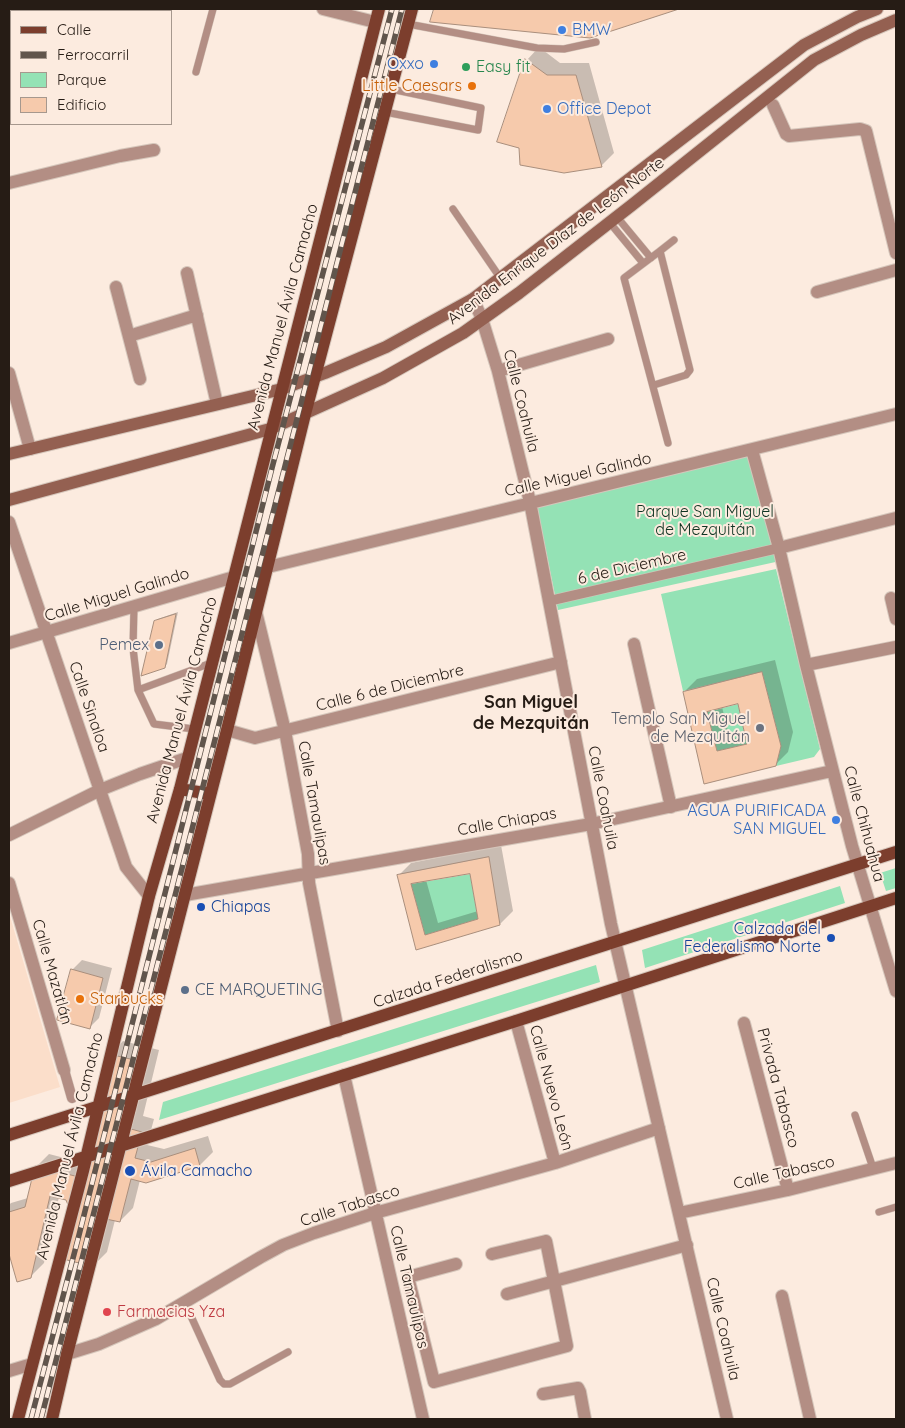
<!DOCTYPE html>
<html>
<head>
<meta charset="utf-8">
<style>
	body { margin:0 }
	#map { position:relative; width:905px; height:1428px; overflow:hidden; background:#fcebdf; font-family:Quicksand,sans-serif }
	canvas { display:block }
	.frame { position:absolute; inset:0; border:10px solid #261c15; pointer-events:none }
	.legend { position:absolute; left:10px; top:10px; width:162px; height:115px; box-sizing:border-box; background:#fcebdf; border:1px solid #a6988e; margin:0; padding:6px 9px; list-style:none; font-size:15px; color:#261c15 }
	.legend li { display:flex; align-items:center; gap:10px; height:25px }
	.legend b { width:25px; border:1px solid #a6988e }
</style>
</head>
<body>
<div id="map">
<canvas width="905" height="1428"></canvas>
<div class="frame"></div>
<ul class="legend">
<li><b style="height:6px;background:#7c3e2d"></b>Calle</li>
<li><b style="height:6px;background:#61554c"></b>Ferrocarril</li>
<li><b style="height:14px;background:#94e2b5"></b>Parque</li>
<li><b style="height:14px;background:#f6caac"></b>Edificio</li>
</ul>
</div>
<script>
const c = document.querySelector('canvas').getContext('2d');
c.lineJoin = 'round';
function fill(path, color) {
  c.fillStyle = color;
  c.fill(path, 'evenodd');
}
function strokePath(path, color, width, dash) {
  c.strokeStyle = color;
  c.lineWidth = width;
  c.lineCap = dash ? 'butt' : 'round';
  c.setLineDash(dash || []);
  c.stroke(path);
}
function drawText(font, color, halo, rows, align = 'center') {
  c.font = font + ' Quicksand,sans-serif';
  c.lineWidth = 4;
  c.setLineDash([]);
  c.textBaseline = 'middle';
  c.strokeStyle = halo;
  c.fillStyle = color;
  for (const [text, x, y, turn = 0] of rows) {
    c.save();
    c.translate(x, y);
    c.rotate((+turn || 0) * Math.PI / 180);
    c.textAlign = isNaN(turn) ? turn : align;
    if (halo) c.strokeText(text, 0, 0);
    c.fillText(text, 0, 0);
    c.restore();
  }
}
fill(new Path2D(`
	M9,913L60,1087L9,1103Z`), '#fbdeca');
fill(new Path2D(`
	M751,453L780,561L558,610L537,507Z
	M776,569L820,749L814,757L776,766L781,746L762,672L683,691L661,594Z
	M738,704L747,744L717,751L707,712Z
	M896,868V888L886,891L880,873Z
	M470,874L478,919L425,935L411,884Z
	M840,886L845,903L645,968L642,950Z
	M596,965L600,982L159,1120L163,1102Z`), '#94e2b5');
fill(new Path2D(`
	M436,9H675L590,36L432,21Z
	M539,47L560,63H589L614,153L601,166L499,142L527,60Z
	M178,612L167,664L164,667L155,622L158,619Z
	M775,660L793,732L788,752L775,765L705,782L684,692L697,679ZM738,703L746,735L730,739L722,707Z
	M501,845L513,911L500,924L417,948L398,876L411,863ZM471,872L478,911L438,923L426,880Z
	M82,960L112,968L99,1018L89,1028L72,970Z
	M123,1041L159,1050L143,1116L154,1119L147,1145L164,1149L208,1136L213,1152L200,1165L146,1181L140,1180L133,1208L120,1221L115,1220L107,1252L94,1265L67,1199L59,1197L44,1263L30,1277L18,1280L9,1250V1205L11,1203L28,1198L36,1167L49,1154L80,1162L110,1054Z`), '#0003');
const building = new Path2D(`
	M434,9H679L590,38L430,22Z
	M525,59L547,75H576L602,167L564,173L520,165L519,148L497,142Z
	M176,614L165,668L141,676L154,621Z
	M762,672L781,746L776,766L704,784L683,692ZM738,704L747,744L717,751L707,712Z
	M489,857L500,925L416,950L397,875ZM470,874L478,919L425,935L411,884Z
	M71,969L103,978L90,1029L57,1020Z
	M109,1054L147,1063L131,1129L142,1132L135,1158L151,1162L195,1148L200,1166L146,1183L131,1179L120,1222L106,1219L95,1267L55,1257L68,1205L66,1200L50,1196L31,1278L17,1282L9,1254V1212L25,1207L35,1166L75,1176Z`);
fill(building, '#f6caac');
strokePath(building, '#a98e7c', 1);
const service = new Path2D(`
	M408,24L537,48L564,49L596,42
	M196,72L213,9
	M385,112L478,130L481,108L391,89
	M453,209L501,279
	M617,217L651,258
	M610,223L643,263
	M660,251L674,240
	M654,385L686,375L690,370L660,251L624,278L668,443
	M134,607L133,648L138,690L154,724L194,729
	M138,690L211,663
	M855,1115L873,1168
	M879,1212L896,1207
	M185,1303L220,1380L224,1384H230L288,1352`);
const pedestrian = new Path2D(`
	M549,601L779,548
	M64,1070L72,1098`);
const minor = new Path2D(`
	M323,9L375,22
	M773,105L786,134L789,136L860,129L866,131L896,253
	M9,183L120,156L154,150
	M187,273L217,404
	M116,287L140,379
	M817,292L896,270
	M473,299L482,319L498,371L530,502L611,924L727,1419
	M129,336L197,315
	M498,371L608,339
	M9,373L30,449
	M752,450L779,548L806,665L852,846L896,991
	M9,522L126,867L149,896
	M779,548L896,518
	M268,567L896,414
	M891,598L896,619
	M256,612L285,731L308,854L309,883L338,1031
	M9,643L234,577
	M634,644L671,807
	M806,665L896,647
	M227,730L255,738L561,662
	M9,835L100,790L140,774L187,758
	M9,883L64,1070
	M185,895L591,824L832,771
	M516,1021L555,1163
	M744,1023L788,1190
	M344,1075L423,1419
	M679,1213L788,1190L896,1163
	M456,1264L408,1277L434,1382L567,1346L546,1241L492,1254
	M507,1294L687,1245
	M782,1296L810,1419
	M67,1354L99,1344L156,1319L261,1257L283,1245L314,1233L375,1213L555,1163L659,1128
	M9,1371L32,1364
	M543,1394L578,1388L580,1392L585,1419`);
const secondary = new Path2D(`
	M9,454L282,389L325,373L386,347L473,299L804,45L857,17L877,9
	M9,500L270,429L383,378L463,333L519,293L632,205L814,60L861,35L896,20`);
const primary = new Path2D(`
	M180,789L210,794
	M9,1135L896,852
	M9,1181L516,1021L896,898
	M18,1419L83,1171L149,896L180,789L379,9
	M52,1419L67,1354L227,730L305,414L412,9`);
strokePath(service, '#d5c6bb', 8);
strokePath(pedestrian, '#d5c6bb', 11);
strokePath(minor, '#d5c6bb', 14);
strokePath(secondary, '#d5c6bb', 14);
strokePath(primary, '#d5c6bb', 14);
strokePath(service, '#b38e84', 7);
strokePath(pedestrian, '#b38e84', 10);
strokePath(minor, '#b38e84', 12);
strokePath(secondary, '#946051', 12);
strokePath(primary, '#7c3e2d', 12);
const rail = new Path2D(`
	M31,1419L78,1239L272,468L392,9
	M41,1419L402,9`);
strokePath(rail, '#61554c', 5.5);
strokePath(rail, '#fcebdf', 4, [11]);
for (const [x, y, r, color] of [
	[562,30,5,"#3f7fe0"],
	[434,64,5,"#3f7fe0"],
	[466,67,5,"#2e9e5b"],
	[472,86,5,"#e8710a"],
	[547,109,5,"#3f7fe0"],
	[159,645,5,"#5c6f8a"],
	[760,728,5,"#6b7280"],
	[836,820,5,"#3f7fe0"],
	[201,907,5,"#1a4fb4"],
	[831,938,5,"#1a4fb4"],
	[185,990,5,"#5c6f8a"],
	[80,999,5,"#e8710a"],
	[130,1171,6,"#1a4fb4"],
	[107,1312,5,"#e0444e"]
]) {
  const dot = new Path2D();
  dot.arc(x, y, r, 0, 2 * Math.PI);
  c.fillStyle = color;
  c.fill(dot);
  strokePath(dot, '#fcebdf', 2);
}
drawText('16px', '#366cbe', '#fcebdf', [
	["BMW",572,30],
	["Oxxo",424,64,"right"],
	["Office Depot",557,109],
	["AGUA PURIFICADA",826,811,"right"],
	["SAN MIGUEL",826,829,"right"]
], 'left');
drawText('16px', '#27864d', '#fcebdf', [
	["Easy fit",476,67]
], 'left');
drawText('16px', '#c56008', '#fcebdf', [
	["Little Caesars",462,86],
	["Starbucks",90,999,"left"]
], 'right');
drawText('16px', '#261c15', '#fcebdf', [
	["Avenida Enrique Díaz de León Norte",556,241,-37],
	["Avenida Manuel Ávila Camacho",283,317,-75],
	["Calle Coahuila",521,401,76],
	["Calle Miguel Galindo",578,475,-13],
	["6 de Diciembre",632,567,-13],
	["Calle Miguel Galindo",117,595,-17],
	["Calle 6 de Diciembre",390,688,-14],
	["Calle Sinaloa",89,707,71],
	["Avenida Manuel Ávila Camacho",182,710,-75],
	["Calle Coahuila",603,798,79],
	["Calle Tamaulipas",314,803,80],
	["Calle Chiapas",507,822,-10],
	["Calle Chihuahua",864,824,75],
	["Calle Mazatlán",52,972,74],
	["Calzada Federalismo",448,979,-18],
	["Calle Nuevo León",551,1088,75],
	["Privada Tabasco",778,1088,75],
	["Avenida Manuel Ávila Camacho",70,1146,-76],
	["Calle Tabasco",784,1173,-13],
	["Calle Tabasco",350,1206,-18],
	["Calle Tamaulipas",409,1287,77],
	["Calle Coahuila",723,1329,77]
]);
drawText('16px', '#0f3422', '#fcebdf', [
	["Parque San Miguel",705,512],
	["de Mezquitán",705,530]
]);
drawText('16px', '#4e5e75', '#fcebdf', [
	["Pemex",149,645],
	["CE MARQUETING",195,990,"left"]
], 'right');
drawText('16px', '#5b616d', '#fcebdf', [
	["Templo San Miguel",750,719],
	["de Mezquitán",750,737]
], 'right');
drawText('16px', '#164399', '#fcebdf', [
	["Chiapas",211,907],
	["Calzada del",821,929,"right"],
	["Federalismo Norte",821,947,"right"],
	["Ávila Camacho",141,1171]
], 'left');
drawText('16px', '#be3a42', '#fcebdf', [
	["Farmacias Yza",117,1312]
], 'left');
drawText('bold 18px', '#261c15', '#fcebdf', [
	["San Miguel",531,703],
	["de Mezquitán",531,724]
]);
</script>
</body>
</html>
